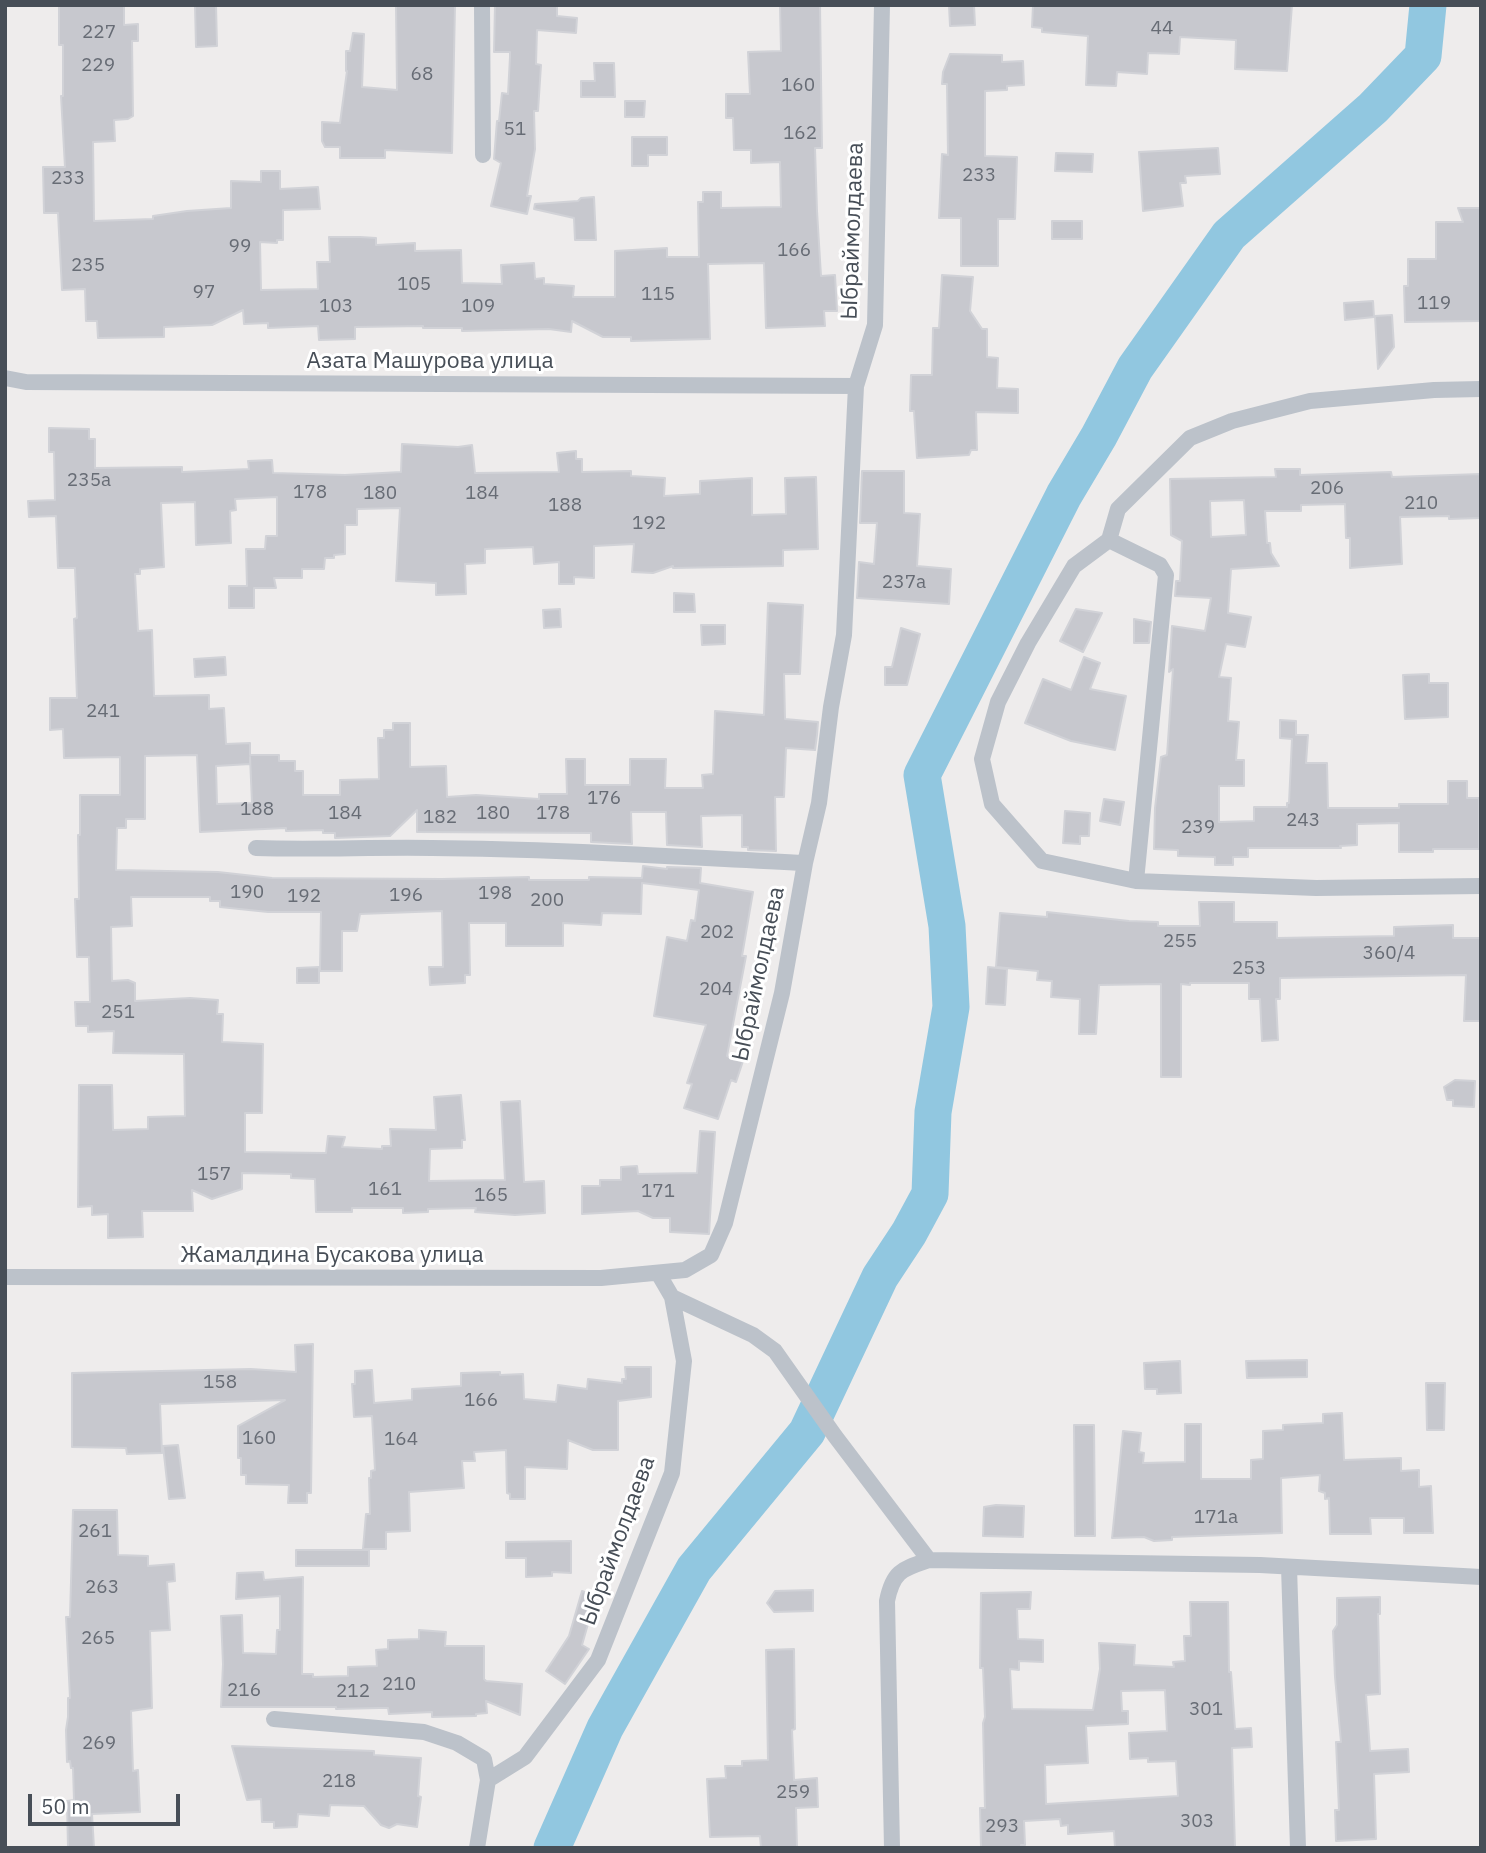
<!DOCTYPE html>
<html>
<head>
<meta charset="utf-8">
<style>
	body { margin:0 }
	#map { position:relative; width:1486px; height:1853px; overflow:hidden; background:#eeecec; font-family:"IBM Plex Sans",sans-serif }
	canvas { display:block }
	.frame { position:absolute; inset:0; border:7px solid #474e57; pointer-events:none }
	.scale { position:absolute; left:28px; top:1794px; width:152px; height:32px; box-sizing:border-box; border:4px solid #474e57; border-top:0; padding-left:9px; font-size:21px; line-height:24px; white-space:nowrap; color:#474e57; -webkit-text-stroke:5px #fff; paint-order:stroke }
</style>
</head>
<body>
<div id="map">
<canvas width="1486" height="1853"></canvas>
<div class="frame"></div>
<div class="scale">50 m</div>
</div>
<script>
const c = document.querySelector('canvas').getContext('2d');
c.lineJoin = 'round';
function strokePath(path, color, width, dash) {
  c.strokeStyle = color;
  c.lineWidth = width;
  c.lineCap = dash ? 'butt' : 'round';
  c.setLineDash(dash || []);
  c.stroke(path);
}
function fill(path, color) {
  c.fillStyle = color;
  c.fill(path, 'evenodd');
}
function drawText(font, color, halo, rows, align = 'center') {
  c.font = font + ' "IBM Plex Sans",sans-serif';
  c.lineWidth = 6;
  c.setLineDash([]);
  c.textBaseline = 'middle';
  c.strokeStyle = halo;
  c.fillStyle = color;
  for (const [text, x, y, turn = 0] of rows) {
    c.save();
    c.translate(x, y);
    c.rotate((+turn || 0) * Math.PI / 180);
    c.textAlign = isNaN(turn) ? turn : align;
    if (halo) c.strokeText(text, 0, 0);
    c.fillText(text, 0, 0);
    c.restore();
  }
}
strokePath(new Path2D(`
	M552,1848L605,1728L694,1569L807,1432L880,1277L909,1233L930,1194L933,1112L951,1007L947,926L922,775L1064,495L1099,436L1135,368L1229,235L1373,108L1423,56L1428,5`), '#91c7e0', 37);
const building = new Path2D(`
	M59,5H124V25L138,24V41H132L133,116L128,119L114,120L115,141L93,142L94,221L153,219V216L187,211L231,208V181L261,182V171H280V189L318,187L320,209L283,210V240H277V243L260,242L261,290L318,289L317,262H330L329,237H360L376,238V245L415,243V251L461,250L462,283L502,284L501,265L534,263L535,279L544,278V284L574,286L573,297H615V251L667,248V257H699L698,202H703V192H721V208L781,207L780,162L751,163V150H734L733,118H726V94H750L748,52L781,51L780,5H820L822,148H815L817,211L821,276L835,275L837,311H824L825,326L766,328L764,263L708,264L710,339L631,341V337H603L572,321L571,332L549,329L462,331V328H423V326L355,327V339L319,340L318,326L268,328V323L244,324L243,310L212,325L164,327V337L98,338L97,321H86L85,289L62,290L58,213H44L43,167H65L61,96H63V45H59Z
	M195,5H216L217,46L196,47Z
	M396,5H455L452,153L385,150V158H340V147H325L322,141V122L340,123L347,71H346V51H350L353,33L364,34L362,87L397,90Z
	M495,5H557V16L577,18L576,33L537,30L536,64L541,65L538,111H534L535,149L527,196H531L527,214L491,206L501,163L494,159L497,121H499L502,93L508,94L510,57V52H494Z
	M949,5H974L975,25L950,26Z
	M1033,5H1292L1287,71L1235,69L1236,40L1180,37L1179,54L1148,53L1147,74L1117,72L1116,86L1086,85L1088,36L1042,32V28L1032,27Z
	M950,54L1002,55V62L1023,61L1024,85L1007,86V90L985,91V156L1017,157L1015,219H998V266H961V218H939L942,154L948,155L947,84H942L943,72Z
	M594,63H614L615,97H581V81H595Z
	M625,101H645L644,117H625Z
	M632,137H667V155H648V166H632Z
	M1218,148L1220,174L1185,176L1186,183H1180L1183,206L1143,211L1139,152Z
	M1056,153L1093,154L1092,172L1055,171Z
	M594,197L596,240H575L574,218L534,209L535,204L578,201L581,198Z
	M1458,208H1481V321L1405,322L1404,286H1408V259H1436V222H1463Z
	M1052,221H1082V239H1052Z
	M942,275L973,277L970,311L982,329H987V357L998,358L997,388L1018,389V413L976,412L977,450H971L969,455L917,458L914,411H910L911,375H932L933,328H939Z
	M1373,301L1374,317L1345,320L1344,303Z
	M1392,315L1394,347L1378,369L1375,316Z
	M49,428L89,429V439H95V468L182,467V472L249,469L248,461L272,460L273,473L345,475L401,472L402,444L458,447L472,445L475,473L559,472L557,453L576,451V459H582V472L631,471V476L665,478L664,496L700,494V481L752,478V515L786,514L785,478L816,477L818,549L783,550V566L673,568V566L653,573L632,572L634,544L594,546V578L574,577V584H559V562L534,564L533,547L485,549V563L465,564L466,594L436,595V583L396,581L400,508L357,509V525H345V554L334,555V558H325L324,569H302V578H274L276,588H254V608H229V586H247L246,549H265L266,536H277V497L235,499L236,510L230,511L231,543L196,545L195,502L161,503L164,567L140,569V574H135L138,631L152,630L154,696L209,695V709L224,708L226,744L250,743V755H279V761H295V771H303V795H340V780L379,779L378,738H384V730H393V723H410V767L446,766L447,797L476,795L539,799V794H567L566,759H585V785H630V759H666L665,788H703L702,775L713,774L715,711L764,715L768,603L803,605L800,674H784L785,719L818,722L817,735L815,750L786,748L784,797H775L776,851L748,850V847H742V815L701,816L702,847L667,845L666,812H631L632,844L591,842V833L417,832V810L390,836L335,838V833H323V830L286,831V828L200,832L197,755L145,756V819H126V828H117L116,870L218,872L272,878L442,879L529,877V880H589V877L642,878L643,866L667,869V867L701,868L700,883L753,892L742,956H746L727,1056L743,1061L736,1082L731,1080L718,1119L684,1108L692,1084L687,1083L706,1025L654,1016L667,937L687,941L691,920L695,921L699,890L642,883L641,914L602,913L601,925L563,923V946H506V923H469L470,975H465V983L430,985L429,967H443L442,911L360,914L357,931H342V971H320L321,912H268L220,907V901H210V897H131L132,926L111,927L112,981L128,980L135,983V1001L190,998L218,1000L217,1014H223L222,1042L263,1044L262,1113H245V1152L326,1153L328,1136L345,1137L342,1147L382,1149V1146H391L390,1129L436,1130L434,1097L461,1095L465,1140H462V1148L430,1149L429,1181L505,1180L501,1102L520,1101L524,1182L544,1181L545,1213L515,1215L475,1212L476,1208L428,1209V1212L403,1213V1208H352V1212H316L315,1179L291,1178V1174L242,1173V1189L212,1199L192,1190L193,1211H142L143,1237L108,1238V1214L92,1215V1206L78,1207L79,1085H112L113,1130L148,1129V1117L185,1116L184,1054L113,1053L114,1031L88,1032V1026H76L75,1002H90L89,957H77L75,899H79L78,835H80V795H120V757L64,758L63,729L50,730V698H77L74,619L77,618L75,568H58L56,516L29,517L28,501L55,500L54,452H49ZM250,757L252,803L217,804L216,766L250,764Z
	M1275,469H1300V475L1391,472L1392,477L1481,474L1480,518L1449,519V516L1400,517L1402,564L1350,568V538H1346L1345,504L1301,505V511H1265L1267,543H1270L1271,553L1279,566L1231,569L1228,613L1251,617L1245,647L1226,644L1219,677L1231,678L1228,721L1239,722L1236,760H1244V786H1219V822L1254,821V807H1287V803H1289L1292,739L1280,738V720L1296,721V735H1308L1306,763H1327L1328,808H1399V804H1448V781H1467V798H1479V849H1433V852H1399V823L1357,824V845L1340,846L1341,848H1248V857H1233V865H1215V857L1178,856V850L1154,849L1155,808L1161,757L1167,755L1173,669L1169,672L1172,626L1205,631L1211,598L1175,596L1176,581H1180L1182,541L1171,535L1170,479L1276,477ZM1244,500L1246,535L1211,537L1210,501Z
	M862,471H904V513L920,514L917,566L951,569L949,604L857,598L859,562L874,564L877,523H860Z
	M674,593L694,594L695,612H674Z
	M560,609L561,627L544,628L543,610Z
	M1076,609L1102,613L1083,652L1060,641Z
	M1134,619L1151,622L1149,643H1134Z
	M701,625H725V644L702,645Z
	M901,628L920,634L907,685H885V667H892Z
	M225,657L226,675L195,677L194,659Z
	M1084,657L1100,663L1090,689L1126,696L1115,750L1071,741L1025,723L1043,679L1071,690Z
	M1429,674V683H1448V717L1405,719L1403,675Z
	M1104,799L1124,802L1120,825L1100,821Z
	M1065,811L1090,813L1089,836H1080V844L1063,843Z
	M1199,902H1234V922H1277V938L1394,936V927L1453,925V938H1481V1021H1464L1466,975L1280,978V999H1276L1278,1040L1262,1041L1260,999H1249V983H1190V985L1181,984V1077H1161V984L1099,985L1096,1034H1079L1080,999L1051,997L1052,981L1037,980L1038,971L996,967L1000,913L1047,917V912L1129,921L1158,922V926H1200Z
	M319,967V983H297V968Z
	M988,967L1007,969L1005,1005L986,1004Z
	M1455,1080L1475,1081L1474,1107L1453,1106V1100H1447L1444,1087Z
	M700,1131L715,1132L709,1234L670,1232V1218H653L638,1211L582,1214V1186H600V1180H621V1167L637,1166L638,1174L697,1173Z
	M313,1344L311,1493H307V1503H288L289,1485L246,1484V1475H241V1458H238V1426L285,1400L160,1404L162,1453L127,1454L126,1448L72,1447V1373L251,1369L296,1372L295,1345Z
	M1307,1360V1377L1247,1378L1246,1361Z
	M1180,1361L1181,1393L1157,1394V1389H1145L1144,1363Z
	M625,1367H651V1397L618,1401V1450H593L568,1440L567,1469L525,1467V1499H510V1494L507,1493L506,1450L474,1452L475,1461H462L464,1488L409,1492L410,1531L386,1532V1549H363L366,1514H370L369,1478H371V1471L375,1470L372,1416L354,1417L352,1384H355V1371L372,1370L374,1403L412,1400V1389L461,1386V1373L500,1372V1375L523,1374L524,1399L556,1402L558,1385L587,1389L588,1379L622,1383V1379H626Z
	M1426,1383H1445L1444,1430H1427Z
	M1342,1413L1344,1460L1401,1458V1471L1419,1470V1487L1431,1486L1433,1533H1404V1518H1370L1371,1534H1330L1329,1498L1325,1499V1493L1319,1491L1320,1475L1281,1478L1282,1533L1172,1537V1540L1154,1541L1144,1537L1112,1538L1123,1431L1141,1433L1139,1452L1144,1453L1143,1463L1185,1462V1424H1201V1479H1251V1460L1263,1459V1431L1283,1430V1425L1323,1423V1414Z
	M1074,1425H1094L1095,1536H1075Z
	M178,1445L185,1498L169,1499L163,1446Z
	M996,1505L1024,1506L1023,1537L983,1536L984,1507Z
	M73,1510H117L118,1555L148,1556V1566L174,1564L175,1581L167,1582L170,1630L150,1631L152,1708L131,1711L133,1771L138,1770L140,1812L92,1814L94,1848H68L67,1801L74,1800L73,1768H71L70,1761L67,1762L66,1730L68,1717V1698H70L66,1617H70Z
	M571,1541V1573L552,1572V1576L526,1577V1558H506V1542Z
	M296,1550H369V1566H296Z
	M263,1572L264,1580L303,1577L302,1674H313V1677L348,1676V1667L377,1666L376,1650L388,1649V1640L419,1639V1630L446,1632L445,1646H484V1679L486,1681L522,1684L520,1715L486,1701L487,1713L476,1714V1716L432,1717V1712L389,1714L388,1708H379L336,1709V1707H221L223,1664L221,1616L242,1615L243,1653L276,1654L277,1630H280V1596L236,1599L237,1573Z
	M813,1590V1611L774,1612L767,1603L775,1591Z
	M582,1591L596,1596L582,1645L589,1649L565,1684L546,1671L569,1636Z
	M1031,1592L1030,1609H1017L1018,1639L1043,1640V1662L1019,1661V1670L1010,1669L1012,1709L1093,1710L1100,1669L1099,1643L1135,1645L1134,1665L1174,1667L1173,1662L1185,1661L1184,1636H1191L1190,1602H1228L1229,1672H1231L1235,1729L1251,1728L1252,1747L1232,1748L1235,1848H1115L1114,1831L1068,1834V1825L1061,1826L1060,1819L1024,1821L1025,1845H1021V1848H981L980,1808H985L983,1723L985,1717L983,1668H980L981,1593ZM1165,1690L1167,1731L1129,1733L1130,1759L1148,1758V1762L1176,1761L1178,1796L1046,1804L1045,1765L1088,1763L1086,1726L1128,1724V1711H1122L1121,1691Z
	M1380,1597V1614H1378L1380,1694L1366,1695L1370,1751L1408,1749L1409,1772L1374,1774L1376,1839L1336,1841L1335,1810H1339L1336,1742H1341L1335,1677L1333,1631L1337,1625V1598Z
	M794,1649L795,1729L792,1730L794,1780L817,1778L818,1807L796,1808L797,1848H761L760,1836L710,1837L707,1779L726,1778L725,1766H742V1761L768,1760L766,1650Z
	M232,1746L374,1751V1755L421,1758L418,1796L421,1797L417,1827L397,1824L389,1828L381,1825L364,1806L330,1805L329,1816L298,1814L297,1827L274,1828V1822H262L261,1799L247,1800Z`);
fill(building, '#c7c8ce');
strokePath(building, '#d1d2d7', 2);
strokePath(new Path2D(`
	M482,5L483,155
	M5,378L26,382L856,386
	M1481,389L1434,390L1310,401L1232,421L1190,438L1118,509L1109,540L1160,565L1166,575L1136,881L1316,888L1481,886
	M1109,540L1074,566L1028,643L998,702L982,759L992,804L1042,861L1136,881
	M256,848C314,850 373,847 432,848C556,849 680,857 805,863
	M5,1277L601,1278L685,1270L711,1255L725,1223L782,993L805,863L819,803L831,707L844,635L856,386L875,325L882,5
	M672,1297L753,1335L775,1351L835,1436L929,1560
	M1289,1567L1298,1848
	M274,1719L424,1732L457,1743L484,1759L488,1780L477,1848
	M488,1780L525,1757L598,1660L672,1473L684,1361L672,1297L658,1273
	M892,1848L887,1601C893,1571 902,1569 929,1560L1260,1565L1481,1577`), '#bcc2ca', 16);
drawText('19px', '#676c75', null, [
	["44",1162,29],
	["227",99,33],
	["229",98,66],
	["68",422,75],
	["160",798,86],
	["51",515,130],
	["162",800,134],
	["233",979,176],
	["233",68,179],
	["99",240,247],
	["166",794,251],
	["235",88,266],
	["105",414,285],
	["97",204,293],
	["115",658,295],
	["119",1434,304],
	["103",336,307],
	["109",478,307],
	["235а",89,481],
	["206",1327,489],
	["178",310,493],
	["180",380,494],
	["184",482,494],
	["210",1421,504],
	["188",565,506],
	["192",649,524],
	["237а",904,583],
	["241",103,712],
	["176",604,799],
	["188",257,810],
	["184",345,814],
	["180",493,814],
	["178",553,814],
	["182",440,818],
	["243",1303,821],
	["239",1198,828],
	["190",247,893],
	["198",495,894],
	["196",406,896],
	["192",304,897],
	["200",547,901],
	["202",717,933],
	["255",1180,942],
	["360/4",1389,954],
	["253",1249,969],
	["204",716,990],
	["251",118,1013],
	["157",214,1175],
	["161",385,1190],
	["171",658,1192],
	["165",491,1196],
	["158",220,1383],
	["166",481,1401],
	["160",259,1439],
	["164",401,1440],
	["171а",1216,1518],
	["261",95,1532],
	["263",102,1588],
	["265",98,1639],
	["210",399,1685],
	["216",244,1691],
	["212",353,1692],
	["301",1206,1710],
	["269",99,1744],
	["218",339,1782],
	["259",793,1793],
	["303",1197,1822],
	["293",1002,1827]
]);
drawText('23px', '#474e57', '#fff', [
	["Ыбраймолдаева",853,231,-88],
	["Азата Машурова улица",430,361],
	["Ыбраймолдаева",759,974,-78],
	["Жамалдина Бусакова улица",332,1255],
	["Ыбраймолдаева",618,1541,-70]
]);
</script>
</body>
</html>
